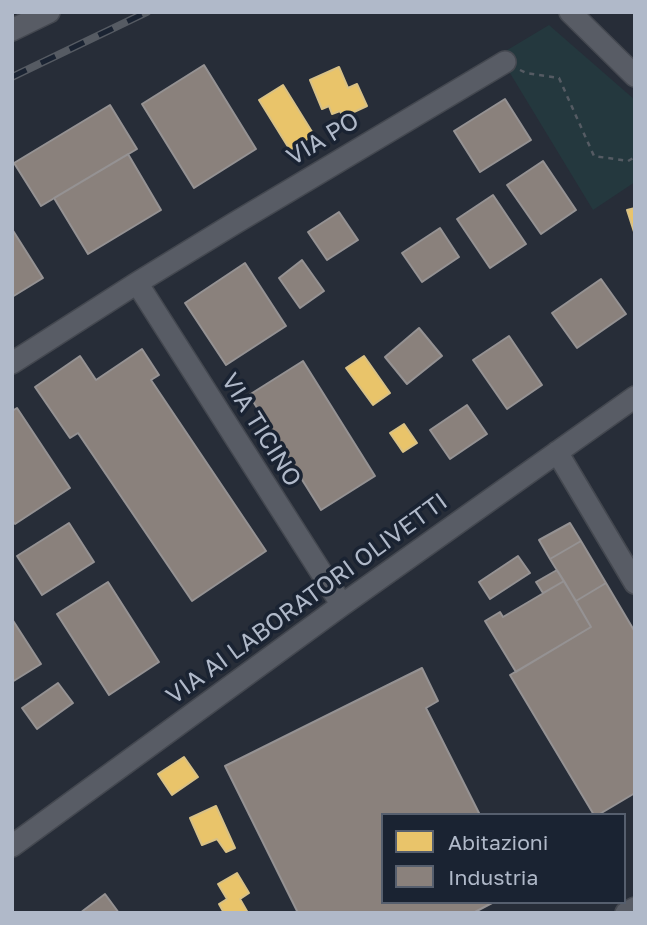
<!DOCTYPE html>
<html>
<head>
<meta charset="utf-8">
<style>
	body { margin:0 }
	#map { position:relative; width:647px; height:925px; overflow:hidden; background:#272d38; font-family:"Golos Text",sans-serif }
	canvas { display:block }
	.frame { position:absolute; inset:0; border:14px solid #b0b9c9; pointer-events:none }
	.legend { position:absolute; left:381px; top:813px; width:245px; height:91px; box-sizing:border-box; background:#1a2332; border:2px solid #565f6e; margin:0; padding:9px 12px; list-style:none; font-size:21px; color:#b0b9c9 }
	.legend li { display:flex; align-items:center; gap:14px; height:35px }
	.legend b { width:35px; border:2px solid #565f6e }
</style>
</head>
<body>
<div id="map">
<canvas width="647" height="925"></canvas>
<div class="frame"></div>
<ul class="legend">
<li><b style="height:19px;background:#e9c46a"></b>Abitazioni</li>
<li><b style="height:19px;background:#8a817c"></b>Industria</li>
</ul>
</div>
<script>
const c = document.querySelector('canvas').getContext('2d');
c.lineJoin = 'round';
function fill(path, color) {
  c.fillStyle = color;
  c.fill(path, 'evenodd');
}
function strokePath(path, color, width, dash) {
  c.strokeStyle = color;
  c.lineWidth = width;
  c.lineCap = dash ? 'butt' : 'round';
  c.setLineDash(dash || []);
  c.stroke(path);
}
function drawText(font, color, halo, rows, align = 'center') {
  c.font = font + ' "Golos Text",sans-serif';
  c.lineWidth = 7;
  c.setLineDash([]);
  c.textBaseline = 'middle';
  c.strokeStyle = halo;
  c.fillStyle = color;
  for (const [text, x, y, turn = 0] of rows) {
    c.save();
    c.translate(x, y);
    c.rotate((+turn || 0) * Math.PI / 180);
    c.textAlign = isNaN(turn) ? turn : align;
    if (halo) c.strokeText(text, 0, 0);
    c.fillText(text, 0, 0);
    c.restore();
  }
}
fill(new Path2D(`
	M549,25L635,100V182L593,210L499,55Z`), '#24383e');
const homes = new Path2D(`
	M339,67L348,88L357,84L367,106L343,117L340,111L332,114L329,106L322,109L310,80Z
	M283,85L314,135L290,150L259,100Z
	M635,208V235L627,210Z
	M364,356L390,393L373,405L346,368Z
	M404,424L417,443L403,452L390,433Z
	M184,757L198,777L172,795L158,774Z
	M216,806L235,848L226,852L217,839L202,845L190,818Z
	M237,873L249,893L240,899L248,913H224L219,904L227,899L218,884Z`);
fill(homes, '#e9c46a');
strokePath(homes, '#d8c186', 2);
const industry = new Path2D(`
	M204,65L256,149L194,188L142,104Z
	M505,99L531,140L480,172L454,131Z
	M110,105L137,149L41,206L14,163Z
	M128,154L161,210L88,254L54,198Z
	M543,161L576,210L541,234L507,185Z
	M493,195L526,244L490,268L457,219Z
	M339,212L358,240L327,260L308,232Z
	M440,228L459,257L422,282L402,253Z
	M12,229L43,278L12,297Z
	M302,260L324,291L300,308L279,278Z
	M245,263L286,326L226,365L185,303Z
	M601,279L626,314L577,348L552,313Z
	M419,328L442,356L407,384L385,357Z
	M509,336L542,385L507,409L473,360Z
	M142,349L159,375L151,380L266,551L192,601L78,433L70,438L35,387L80,356L96,380Z
	M303,361L375,476L321,510L249,395Z
	M467,405L487,434L450,459L430,430Z
	M17,408L70,488L15,524L12,520V411Z
	M69,523L94,562L42,595L17,556Z
	M570,523L581,541L550,559L539,540Z
	M581,541L606,583L576,601L550,559Z
	M518,556L530,573L490,599L479,582Z
	M557,570L564,581L543,593L536,582Z
	M564,581L591,627L516,672L485,621L500,612L503,617Z
	M108,582L159,662L109,695L57,614Z
	M606,583L635,632V793L598,815H594L510,675L591,627L576,601Z
	M12,619L41,664L12,682Z
	M422,668L438,701L426,708L480,815H383V902H494L473,913H298L225,766Z
	M58,683L73,703L37,729L22,708Z
	M105,894L119,913H80Z`);
fill(industry, '#8a817c');
strokePath(industry, '#959293', 2);
const minor = new Path2D(`
	M570,12L635,76
	M12,30L49,12
	M137,283L342,605
	M12,363L137,283L235,223L505,62
	M557,452L635,583
	M12,846L342,605L635,397
	M626,913L635,908`);
strokePath(minor, '#444850', 24);
strokePath(new Path2D(`
	M520,70L526,73L559,78L594,156L628,161L635,157`), '#555b63', 2.5, [5, 5]);
strokePath(minor, '#585c65', 21);
const rail = new Path2D(`
	M12,77L147,12`);
strokePath(rail, '#565b63', 8);
strokePath(rail, '#1a2332', 5, [16]);
drawText('24px', '#b0b9c9', '#1a2332', [
	["VIA PO",323,139,-31],
	["VIA TICINO",261,430,58],
	["VIA AI LABORATORI OLIVETTI",307,599,-36]
]);
</script>
</body>
</html>
